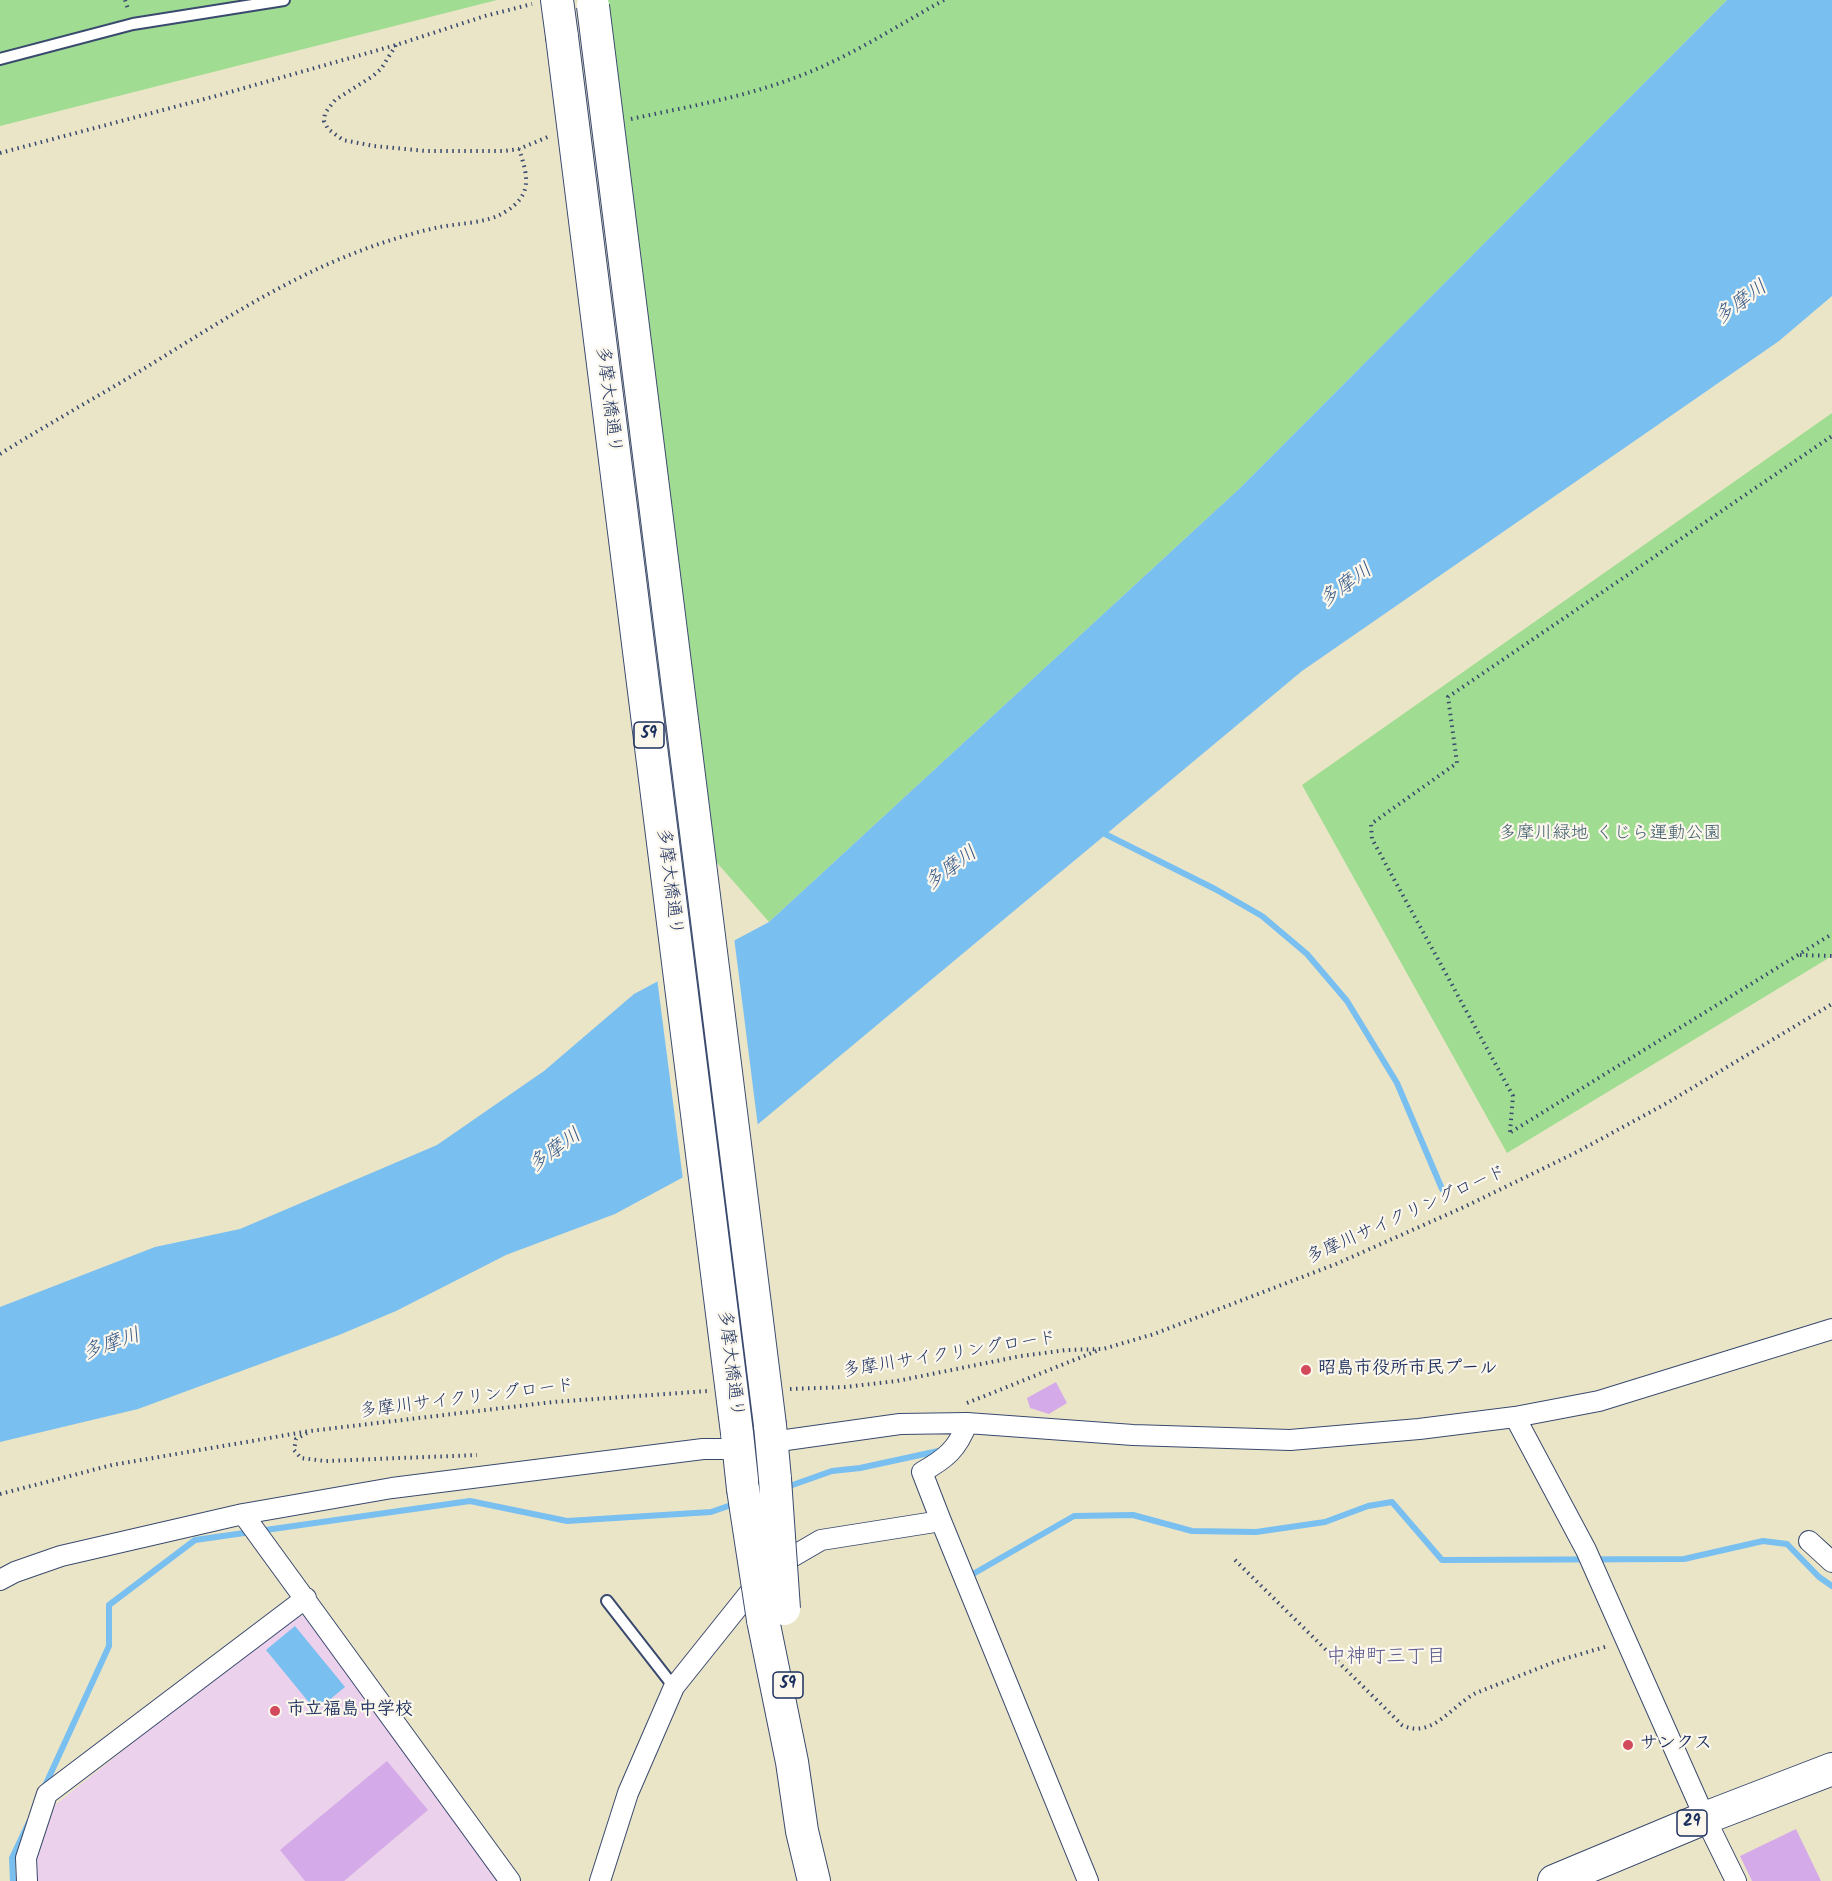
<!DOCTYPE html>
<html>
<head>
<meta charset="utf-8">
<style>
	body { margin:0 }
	canvas { display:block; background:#ebe5c7 }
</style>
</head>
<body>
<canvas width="1832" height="1881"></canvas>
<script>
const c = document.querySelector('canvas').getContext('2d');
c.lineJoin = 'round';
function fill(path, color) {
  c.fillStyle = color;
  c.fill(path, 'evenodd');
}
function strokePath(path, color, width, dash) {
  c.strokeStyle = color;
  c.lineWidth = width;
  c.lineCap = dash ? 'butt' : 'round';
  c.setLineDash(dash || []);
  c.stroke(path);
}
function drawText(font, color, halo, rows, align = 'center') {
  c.font = font + ' Kalam,"Klee One",sans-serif';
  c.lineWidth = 4.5;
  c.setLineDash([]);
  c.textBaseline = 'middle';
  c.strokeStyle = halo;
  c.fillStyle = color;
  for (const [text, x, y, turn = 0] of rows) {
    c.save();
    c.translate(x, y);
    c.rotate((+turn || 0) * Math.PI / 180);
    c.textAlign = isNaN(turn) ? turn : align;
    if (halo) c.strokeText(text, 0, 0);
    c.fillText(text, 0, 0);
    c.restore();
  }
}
fill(new Path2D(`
	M295,1613L307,1618L504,1881H36L35,1864L55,1805Z`), '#ebd1eb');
fill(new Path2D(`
	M0,0H497L0,126Z
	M592,0H1727L1240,488L769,922L697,840Z
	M1832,413V956L1507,1153L1302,785Z`), '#a0dd92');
fill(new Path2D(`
	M1727,0H1832V296L1779,341L1302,671L715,1160L615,1214L506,1255L396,1311L339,1335L138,1409L0,1442V1307L155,1247L240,1229L437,1145L544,1071L634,994L769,922L1240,488Z
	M295,1626L345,1687L316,1711L266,1650Z`), '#79bff0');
fill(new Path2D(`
	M734,937L758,1127L716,1162L683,1180L657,978Z`), '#ebe5c7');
strokePath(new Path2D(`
	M1105,834L1215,889L1262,916L1307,954L1347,1001L1397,1083L1442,1189
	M784,1488L832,1471L860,1468L943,1450
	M973,1574L1074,1516L1133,1515L1192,1531L1256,1532L1325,1522L1368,1506L1392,1502L1442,1560L1684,1559L1763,1541L1787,1544L1819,1577L1832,1586
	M44,1788L109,1646V1605L195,1540L470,1501L567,1521L711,1512L737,1503
	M13,1881L12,1858L29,1822`), '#79bff0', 6);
fill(new Path2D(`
	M1056,1382L1067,1403L1049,1414L1030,1408L1027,1398Z
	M387,1761L428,1810L344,1881H305L280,1850Z
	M1796,1829L1821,1881H1752L1740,1856Z`), '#d4abe8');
const service = new Path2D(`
	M0,59L133,24L284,0
	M607,1601L674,1687`);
const minor = new Path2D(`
	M1515,1417L1586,1550L1705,1818L1736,1881
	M772,1442L900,1424L967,1423L1133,1435L1290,1440L1419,1429L1515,1417L1599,1401L1832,1329
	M243,1514L510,1881
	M941,1521L1088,1881
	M1809,1541L1832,1562
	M0,1580L15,1572L61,1556L243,1514L392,1488L703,1449H739
	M27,1881L26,1858L47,1794L306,1598
	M600,1881L628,1793L674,1687L766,1572L821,1540L941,1521L922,1472C945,1459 958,1449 967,1423`);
const primary = new Path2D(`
	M557,0L562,37
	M770,1425L775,1479
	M737,1433L743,1489
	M763,1620L792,1762L802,1831L814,1881
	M1554,1881L1705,1818L1832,1769`);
strokePath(service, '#3a4a6e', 14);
strokePath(minor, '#3a4a6e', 22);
strokePath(primary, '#3a4a6e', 34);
strokePath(new Path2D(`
	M125,0L128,9
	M396,45L381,69L373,76L335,100L325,113L324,121L328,129L343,140L374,146L426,151H504L519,149L550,136
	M631,119C686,107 741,98 794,78C847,59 895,27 944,0
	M0,153L216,96L396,45L485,16L532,4
	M0,454C48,424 97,397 145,368C207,330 268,290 335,261C368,247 400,236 435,228C456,223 487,224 505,212C533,195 528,176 519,149
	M1800,955L1832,956
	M1510,1132L1513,1096L1372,839L1371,824L1457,763L1448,697L1832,436
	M1511,1132L1832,934
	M790,1389L845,1387L897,1381L1021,1356L1067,1350L1103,1349L1154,1334L1336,1264L1464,1207L1577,1152L1667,1103L1832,1004
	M967,1403L1099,1350
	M307,1433L296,1439L294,1450L301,1458L325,1461L477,1455
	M0,1494L112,1465L310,1431L553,1402L708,1391
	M1235,1560L1402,1725C1432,1740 1452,1705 1476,1693L1557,1661L1608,1646`), '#3a4a6e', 4, [1.5, 4.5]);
strokePath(service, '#fff', 10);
strokePath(minor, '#fff', 20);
strokePath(primary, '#fff', 32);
const primaryBridge = new Path2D(`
	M593,6L770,1425
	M562,37L737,1433
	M775,1479L784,1609
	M743,1489L763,1620`);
strokePath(primaryBridge, '#3a4a6e', 34, []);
strokePath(primaryBridge, '#fff', 32);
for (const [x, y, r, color] of [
	[1306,1370,6,"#d1495b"],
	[275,1711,6,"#d1495b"],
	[1628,1745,6,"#d1495b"]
]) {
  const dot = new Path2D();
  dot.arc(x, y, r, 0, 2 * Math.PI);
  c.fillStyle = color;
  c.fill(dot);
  strokePath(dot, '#fbf7ec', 2);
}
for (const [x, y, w] of [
	[649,735,30],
	[788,1685,30],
	[1692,1823,30]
]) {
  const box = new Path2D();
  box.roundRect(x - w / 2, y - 13, w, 26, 4.5);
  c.fillStyle = '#fbf7ec';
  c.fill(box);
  strokePath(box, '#1b2f5e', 1.5);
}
drawText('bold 16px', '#1b2f5e', null, [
	["59",649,735],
	["59",788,1685],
	["29",1692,1823]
]);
drawText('18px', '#1b2f5e', '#fbf7ec', [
	["多摩大橋通り",607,400,83],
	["多摩大橋通り",668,882,83],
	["多摩川サイクリングロード",1407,1216,-24],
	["多摩川サイクリングロード",950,1356,-9],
	["多摩大橋通り",729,1364,83],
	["多摩川サイクリングロード",467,1400,-7]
]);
drawText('18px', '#3c5a6b', '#fbf7ec', [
	["多摩川緑地 くじら運動公園",1610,835]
]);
drawText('bold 18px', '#1b2f5e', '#fbf7ec', [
	["昭島市役所市民プール",1318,1370],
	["市立福島中学校",287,1711],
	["サンクス",1640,1745]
], 'left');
drawText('italic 20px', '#375a8a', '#fbf7ec', [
	["多摩川",1742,304,-36],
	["多摩川",1347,587,-36],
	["多摩川",952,870,-36],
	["多摩川",556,1152,-36],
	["多摩川",112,1346,-19]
]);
drawText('20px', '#5c5a8e', '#fbf7ec', [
	["中神町三丁目",1386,1659]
]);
</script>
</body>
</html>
